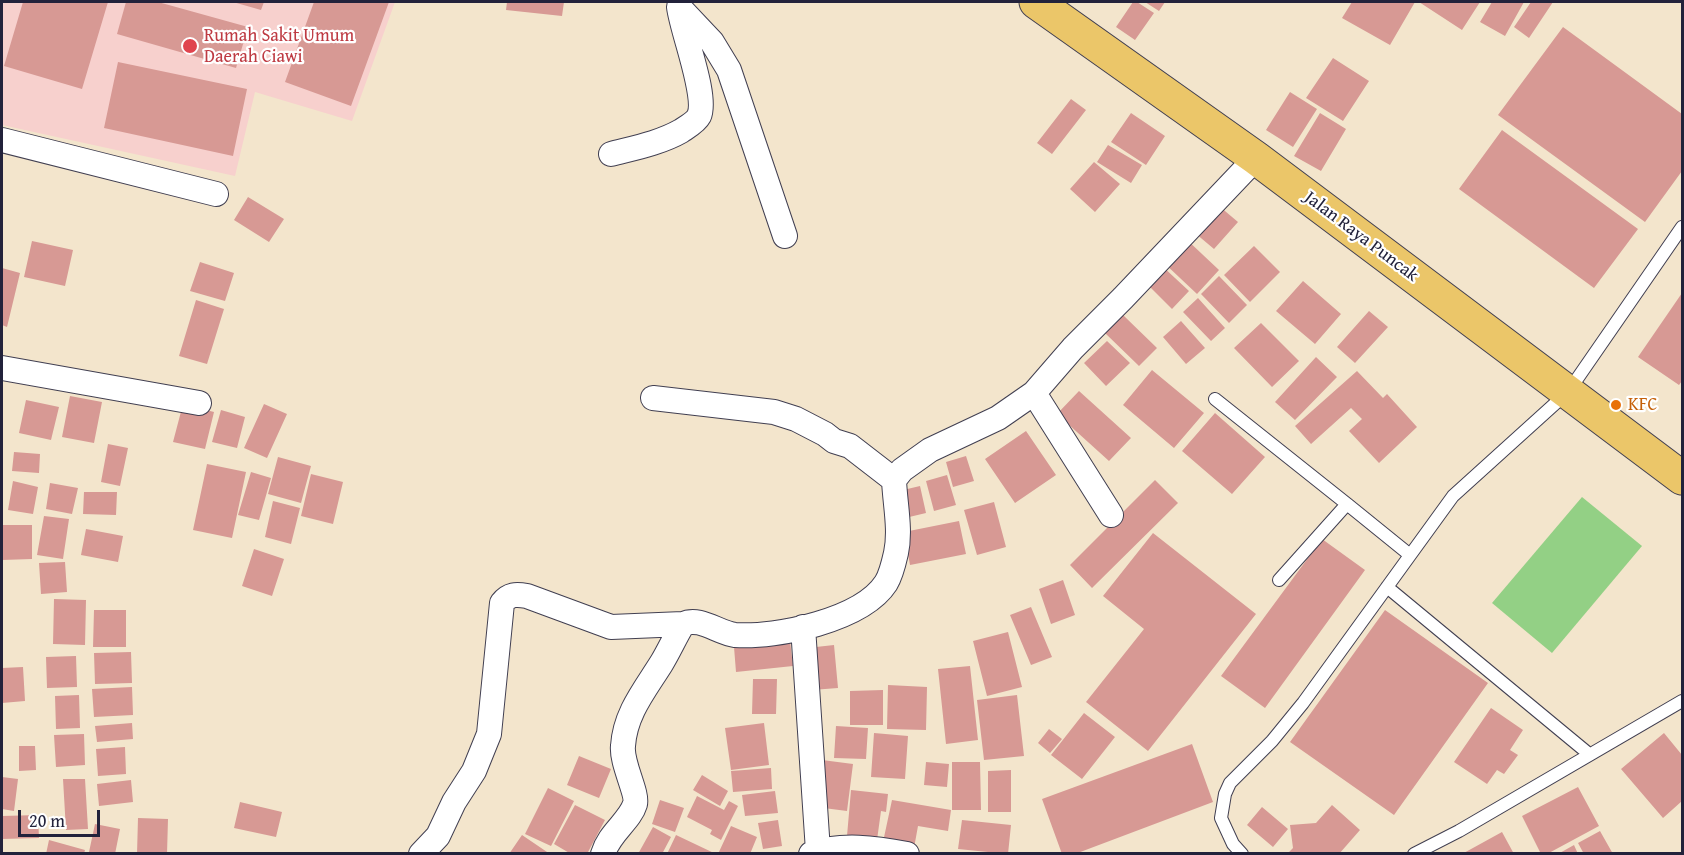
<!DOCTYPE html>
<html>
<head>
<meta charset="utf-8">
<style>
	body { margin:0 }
	#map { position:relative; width:1684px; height:855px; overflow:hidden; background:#f3e5cc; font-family:"Gentium Book Plus",serif }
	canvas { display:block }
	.frame { position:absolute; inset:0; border:3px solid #22223b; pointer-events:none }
	.scale { position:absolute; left:18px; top:810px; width:82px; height:27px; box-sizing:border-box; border:3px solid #22223b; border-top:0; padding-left:8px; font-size:18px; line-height:21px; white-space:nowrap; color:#22223b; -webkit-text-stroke:4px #fff; paint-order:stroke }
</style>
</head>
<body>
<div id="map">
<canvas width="1684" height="855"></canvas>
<div class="frame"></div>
<div class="scale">20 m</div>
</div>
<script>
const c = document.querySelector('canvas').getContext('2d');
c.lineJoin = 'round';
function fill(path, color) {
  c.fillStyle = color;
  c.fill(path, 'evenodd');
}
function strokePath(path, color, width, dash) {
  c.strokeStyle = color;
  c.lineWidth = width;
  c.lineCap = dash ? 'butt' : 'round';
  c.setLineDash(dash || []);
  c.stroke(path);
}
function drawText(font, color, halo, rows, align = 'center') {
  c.font = font + ' "Gentium Book Plus",serif';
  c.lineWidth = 4.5;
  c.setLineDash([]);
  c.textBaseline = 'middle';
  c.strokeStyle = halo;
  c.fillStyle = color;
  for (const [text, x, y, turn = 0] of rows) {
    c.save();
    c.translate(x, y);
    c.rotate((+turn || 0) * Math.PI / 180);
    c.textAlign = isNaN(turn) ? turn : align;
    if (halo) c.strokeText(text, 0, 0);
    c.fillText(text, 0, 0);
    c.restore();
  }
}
fill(new Path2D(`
	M2,2H395L352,121L255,92L235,176L2,125Z`), '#f7d0cd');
fill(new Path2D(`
	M1582,497L1642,546L1552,653L1492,603Z`), '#93d085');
fill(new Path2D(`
	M23,2H108L82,89L4,66Z
	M126,2H158L248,27L236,68L117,34Z
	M233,2H264L261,10Z
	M314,2H389L351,106L285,82Z
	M507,2H564L562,16L506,10Z
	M1133,2H1137L1154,13L1135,40L1116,27Z
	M1145,2H1165L1159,11Z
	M1352,2H1415L1390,45L1342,18Z
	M1419,2H1480L1462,30Z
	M1492,2H1524L1505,36L1480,22Z
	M1531,2H1553L1529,38L1514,27Z
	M1563,27L1682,114V171L1645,222L1498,115Z
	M1333,58L1369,81L1343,121L1306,98Z
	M118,62L247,89L233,156L104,128Z
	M1290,92L1317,109L1293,147L1266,130Z
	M1071,99L1086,110L1052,154L1037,143Z
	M1131,113L1165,136L1146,165L1111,142Z
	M1320,113L1346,129L1321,171L1294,156Z
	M1502,130L1638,229L1594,288L1459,189Z
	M1108,145L1142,165L1131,183L1097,162Z
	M1094,162L1120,184L1095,212L1070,189Z
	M248,197L284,219L269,242L234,220Z
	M1219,206L1238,222L1214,249L1195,233Z
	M1185,238L1219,270L1197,294L1163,262Z
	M32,241L73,250L65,286L24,277Z
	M1254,246L1280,272L1250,302L1224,275Z
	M200,262L234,273L225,301L190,291Z
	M1161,265L1189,291L1172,309L1145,282Z
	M2,268L20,273L7,327L2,325Z
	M1219,276L1247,305L1229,323L1201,294Z
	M1303,281L1341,314L1315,344L1276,311Z
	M1682,293V381L1679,385L1638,357Z
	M1198,298L1225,328L1211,341L1183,312Z
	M196,300L224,309L207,364L179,356Z
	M1369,311L1388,327L1355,363L1337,347Z
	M1123,315L1157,348L1139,366L1105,333Z
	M1181,321L1205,348L1186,364L1163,337Z
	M1261,323L1299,361L1272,387L1234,348Z
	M1107,341L1130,363L1106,386L1084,363Z
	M1316,357L1337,377L1295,420L1275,402Z
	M1152,370L1204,413L1174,448L1123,405Z
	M1357,371L1383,398L1387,394L1417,427L1379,463L1349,431L1362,419L1351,408L1311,444L1295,426Z
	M1079,391L1131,438L1109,461L1057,414Z
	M70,396L102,402L94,443L62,437Z
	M26,400L59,407L51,440L19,433Z
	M183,404L214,412L205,449L173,442Z
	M264,404L287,414L267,458L244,448Z
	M221,410L245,417L237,448L212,442Z
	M1215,413L1265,457L1232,494L1182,451Z
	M1026,431L1056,475L1015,503L985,459Z
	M108,444L128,448L120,486L101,482Z
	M14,452L40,454L39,473L12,471Z
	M966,456L974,481L953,487L946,462Z
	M278,457L311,466L301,503L268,494Z
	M207,464L246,472L232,538L193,530Z
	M251,472L271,478L259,520L238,515Z
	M311,474L343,482L333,524L301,516Z
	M947,475L956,505L934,511L926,481Z
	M1155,480L1178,503L1092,588L1070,565Z
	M13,481L38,487L33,514L8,510Z
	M50,483L78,488L72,514L46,509Z
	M920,486L926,513L905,518L899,491Z
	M84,492H117L116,515L83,514Z
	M273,501L300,508L291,544L265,537Z
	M994,502L1006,547L977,555L964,510Z
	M44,516L69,519L63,559L37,555Z
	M959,521L966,554L910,565L904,532Z
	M2,525H32V559L2,560Z
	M86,529L123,536L118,562L81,555Z
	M1153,533L1256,614L1148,751L1086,702L1144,629L1103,596Z
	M1322,539L1365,570L1265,708L1221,676Z
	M254,549L284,559L272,596L242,586Z
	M65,562L67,592L41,594L39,563Z
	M1063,580L1075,615L1051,624L1039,589Z
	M54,599L86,600L85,645L53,644Z
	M1031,607L1052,657L1031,665L1010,615Z
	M94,610H126V647H93Z
	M1385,610L1488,683L1394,815L1290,742Z
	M1008,632L1022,687L987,696L973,641Z
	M790,641L793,666L736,672L734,647Z
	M834,645L838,688L812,690L807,648Z
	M131,652L132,683L95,684L94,653Z
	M76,656L77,687L47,688L46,657Z
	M970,666L978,740L946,744L938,669Z
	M23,667L25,701L2,703V668Z
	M753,679H777L776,714H752Z
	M888,685L927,687L926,730L887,729Z
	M132,687L133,715L94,717L92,689Z
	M883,690V725H850V691Z
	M79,695L80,728L56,729L55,696Z
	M1017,695L1024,756L984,760L977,700Z
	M1491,708L1523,730L1510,750L1518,755L1504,774L1497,770L1487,784L1454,762Z
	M1084,713L1115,737L1082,779L1051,755Z
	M132,723L133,739L97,742L95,726Z
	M764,723L769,765L731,770L725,728Z
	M836,726L868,728L866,759L834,758Z
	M1049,729L1062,739L1050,753L1038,743Z
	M874,733L908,736L905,779L871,777Z
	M1664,733L1682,755V801L1663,818L1621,769Z
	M84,734L85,765L56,767L54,735Z
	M1192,744L1213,802L1075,854H1062L1042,799Z
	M19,746H35L36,770L19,771Z
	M125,747L126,774L98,776L96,749Z
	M579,756L611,769L599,798L567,785Z
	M822,760L853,764L847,811L816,807Z
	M926,762L949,764L947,787L924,785Z
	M952,762H980L981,810H952Z
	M771,768L772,789L733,792L731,771Z
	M1011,770V812H988V771Z
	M702,775L728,791L720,806L693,790Z
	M2,777L18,779L14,811L2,809Z
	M63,779H85L88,829L66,830Z
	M131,780L133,802L99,806L97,784Z
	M1578,787L1599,826L1547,854H1541L1522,816Z
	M548,788L574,801L551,846L525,834Z
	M851,790L888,794L886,812L881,811L877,840L847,836Z
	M775,791L778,813L745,816L742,795Z
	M697,796L724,810L729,801L738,806L721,840L710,834L712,830L687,817Z
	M660,800L684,808L675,832L652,824Z
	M892,800L951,810L948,831L918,826L914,848L883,842Z
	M240,802L282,812L276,837L234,828Z
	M575,805L605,820L587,854H571L554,844Z
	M1332,805L1360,830L1339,854H1287L1293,848L1290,825L1316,823Z
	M1262,807L1288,829L1273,847L1247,825Z
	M38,815L39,838L2,839V816Z
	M138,818L168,819L167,854H137Z
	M778,820L782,846L763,849L758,823Z
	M962,820L1011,825L1008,854L958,849Z
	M95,824L120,829L115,854L89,852Z
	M731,826L757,837L750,854H718Z
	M653,827L671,837L662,854H638Z
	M1600,831L1613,854H1584L1578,843Z
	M1502,832L1514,854H1462Z
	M522,835L550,854H509Z
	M676,835L716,854H667Z
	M49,840L85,850L84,854H46Z
	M1574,845L1578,854H1558Z`), '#d79994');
const lane = new Path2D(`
	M1215,399L1347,504
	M1279,580L1347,504L1410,555
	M1387,587L1589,754
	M1242,854L1233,844L1221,818L1225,794L1230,783L1272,741L1303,703L1453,496L1568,392L1682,227
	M1414,854L1459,831L1682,701`);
const street = new Path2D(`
	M679,7L712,42L729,70L785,236
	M2,140L216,194
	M611,154C634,148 660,143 681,131C687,127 696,122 699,116C708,96 682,32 679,7
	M2,368L199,403
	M1034,393L1111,515
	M653,398L774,412L796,419L825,434L834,441L850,446L894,480
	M803,627L818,851
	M421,854L438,836L454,802L474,771L489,734L502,603C509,594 516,594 527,596L611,627L683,624
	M603,854C609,833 630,821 635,804C638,793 621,763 623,746C625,714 644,691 661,664C669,651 675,637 683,624C700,616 718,633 735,635C777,638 862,620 886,583C891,575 894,562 896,553C901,530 895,504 894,480L902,470L930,450L998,418L1034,393L1073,348L1123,298L1256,158
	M811,854C841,843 876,848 907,854`);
const highway = new Path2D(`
	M1036,2L1256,158L1682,478`);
strokePath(lane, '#413f51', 14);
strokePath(street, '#413f51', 26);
strokePath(highway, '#413f51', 35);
strokePath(lane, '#fff', 12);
strokePath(street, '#fff', 24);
strokePath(highway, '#ebc669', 33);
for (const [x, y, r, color] of [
	[190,46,8,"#e0444e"],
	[1616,405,6,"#e8710a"]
]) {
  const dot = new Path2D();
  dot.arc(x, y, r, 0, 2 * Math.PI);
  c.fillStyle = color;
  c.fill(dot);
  strokePath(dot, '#fff', 2);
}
drawText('18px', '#be3a42', '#fff', [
	["Rumah Sakit Umum",204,36],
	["Daerah Ciawi",204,57]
], 'left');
drawText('18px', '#22223b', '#fff', [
	["Jalan Raya Puncak",1361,237,37]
]);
drawText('18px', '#c56008', '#fff', [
	["KFC",1628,405]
], 'left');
</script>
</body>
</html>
